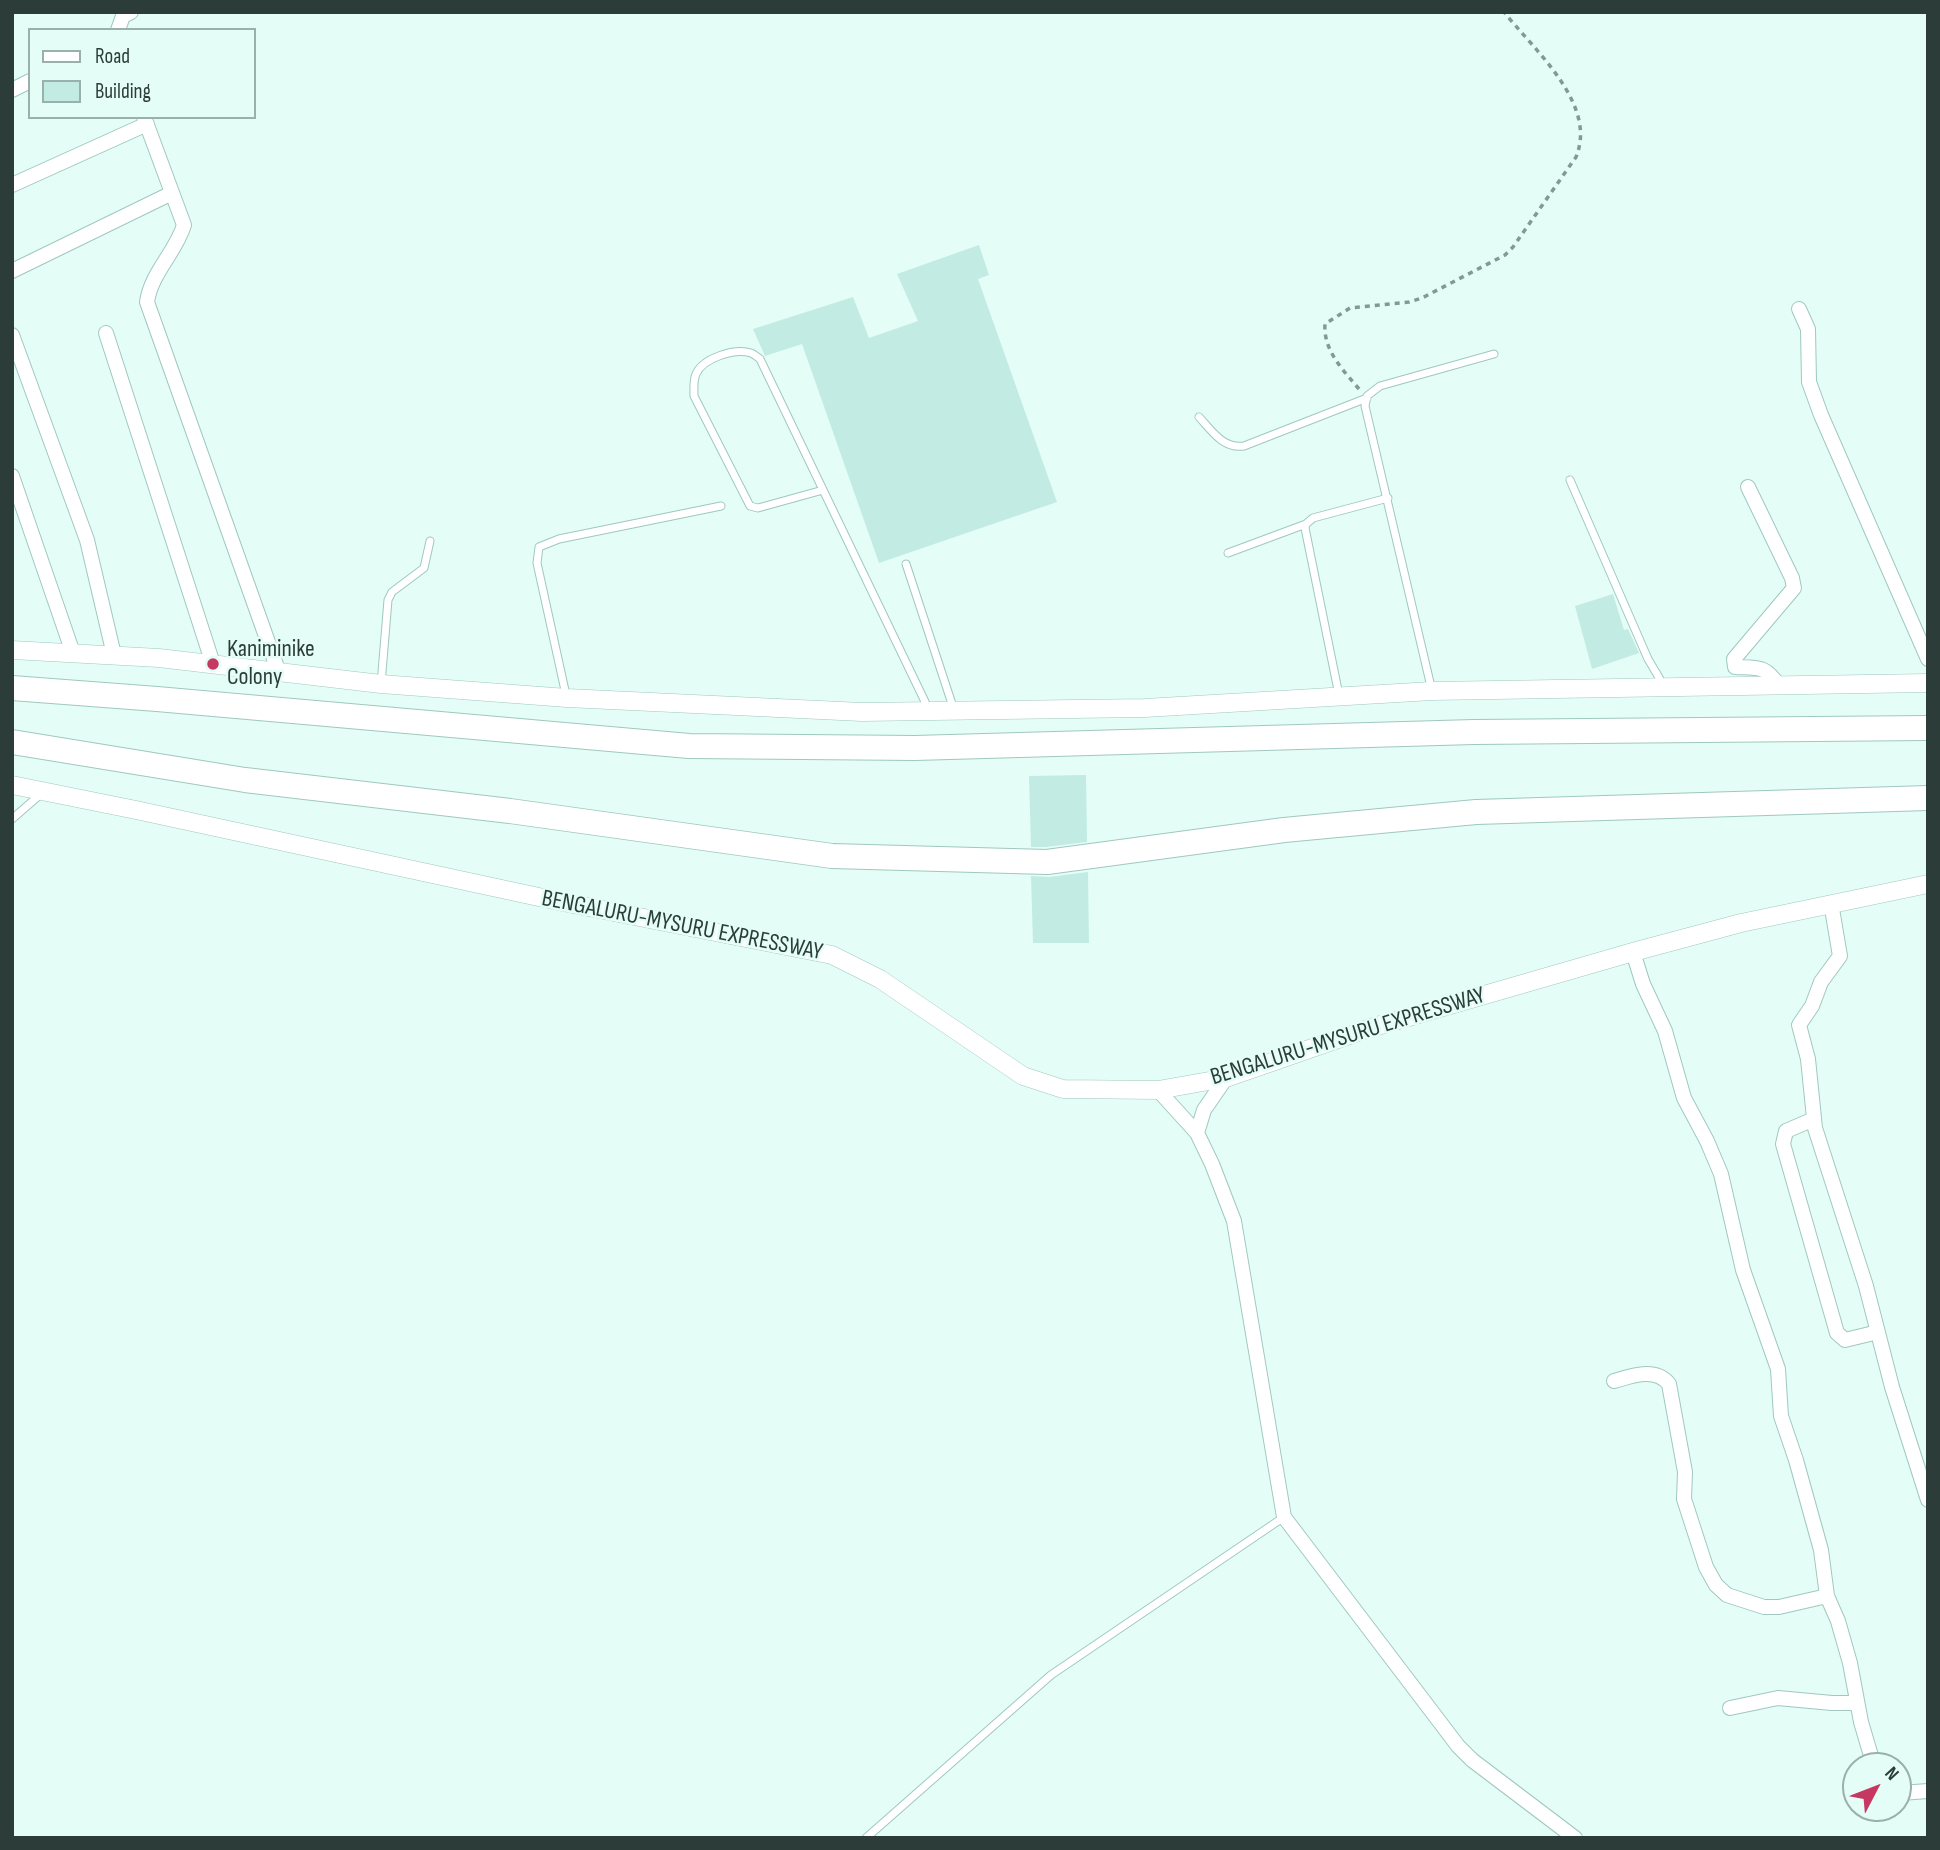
<!DOCTYPE html>
<html>
<head>
<meta charset="utf-8">
<style>
	body { margin:0 }
	#map { position:relative; width:1940px; height:1850px; overflow:hidden; background:#e4fdf7; font-family:"Sofia Sans Condensed",sans-serif }
	canvas { display:block }
	.frame { position:absolute; inset:0; border:14px solid #2c3d39; pointer-events:none }
	.legend { position:absolute; left:28px; top:28px; width:228px; height:91px; box-sizing:border-box; background:#e4fdf7; border:2px solid #9ab0ab; margin:0; padding:9px 12px; list-style:none; font-size:21px; color:#2c3d39 }
	.legend li { display:flex; align-items:center; gap:14px; height:35px }
	.legend b { width:35px; border:2px solid #9ab0ab }
	.north { position:absolute; left:1842px; top:1752px; width:70px; height:70px; box-sizing:border-box; background:#e4fdf7; border:2px solid #9ab0ab; border-radius:50%; rotate:48deg; font-size:19px; font-weight:700; line-height:28px; text-align:center; color:#2c3d39 }
	.north::after { content:''; display:block; margin:auto; width:24px; height:32px; background:#c63861; clip-path:polygon(50% 0,100% 100%,50% 72%,0 100%) }
</style>
</head>
<body>
<div id="map">
<canvas width="1940" height="1850"></canvas>
<div class="frame"></div>
<ul class="legend">
<li><b style="height:9px;background:#fff"></b>Road</li>
<li><b style="height:19px;background:#c2ece3"></b>Building</li>
</ul>
<div class="north">N</div>
</div>
<script>
const c = document.querySelector('canvas').getContext('2d');
c.lineJoin = 'round';
function fill(path, color) {
  c.fillStyle = color;
  c.fill(path, 'evenodd');
}
function strokePath(path, color, width, dash) {
  c.strokeStyle = color;
  c.lineWidth = width;
  c.lineCap = dash ? 'butt' : 'round';
  c.setLineDash(dash || []);
  c.stroke(path);
}
function drawText(font, color, halo, rows, align = 'center') {
  c.font = font + ' "Sofia Sans Condensed",sans-serif';
  c.lineWidth = 5;
  c.setLineDash([]);
  c.textBaseline = 'middle';
  c.strokeStyle = halo;
  c.fillStyle = color;
  for (const [text, x, y, turn = 0] of rows) {
    c.save();
    c.translate(x, y);
    c.rotate((+turn || 0) * Math.PI / 180);
    c.textAlign = isNaN(turn) ? turn : align;
    if (halo) c.strokeText(text, 0, 0);
    c.fillText(text, 0, 0);
    c.restore();
  }
}
fill(new Path2D(`
	M979,245L989,275L978,279L1057,502L879,563L802,344L765,356L753,329L853,297L869,338L918,321L897,274Z
	M1613,594L1624,630L1628,629L1639,653L1592,669L1575,606Z
	M1086,775L1087,842L1046,847H1031L1029,776Z
	M1088,872L1089,943H1033L1031,876L1049,877Z`), '#c2ece3');
const service = new Path2D(`
	M1199,417C1212,431 1223,449 1244,446L1367,398
	M1570,480L1648,659L1664,686
	M823,490L758,508L750,506L694,396C694,388 693,381 696,374C703,358 734,348 751,353C754,354 757,357 760,359L929,710
	M1228,553L1306,524
	M906,564L954,710
	M381,684L388,600L392,592L424,568L430,541
	M1432,691L1365,406L1367,396L1380,386L1494,354
	M566,695L537,563L539,547L559,539L721,506
	M1339,695L1305,528L1306,524L1313,518L1388,498
	M12,819L42,793
	M866,1838L1051,1675L1284,1517`);
const minor = new Path2D(`
	M118,30L123,16L131,12
	M12,90L30,81
	M144,117L184,225C176,252 151,273 147,302L279,673
	M12,185L147,124
	M12,271L172,193
	M1799,309L1808,329L1809,382L1821,415L1928,659
	M106,333L213,664
	M12,335L87,540L114,655
	M12,476L73,653
	M1748,487L1792,578L1794,588L1734,659L1735,667C1759,668 1765,665 1779,686
	M1831,903L1840,956L1821,982L1812,1006L1799,1025L1808,1059L1815,1128L1866,1286L1892,1387L1928,1500
	M1633,952L1643,984L1665,1031L1684,1098L1707,1141L1721,1174L1743,1270L1778,1369L1781,1416L1796,1460L1821,1550L1827,1596L1838,1621L1850,1663L1861,1722L1874,1766
	M1158,1090L1197,1133L1212,1164L1234,1221L1284,1517L1458,1746L1472,1760L1575,1838
	M1814,1119L1786,1131L1783,1144L1837,1333L1845,1340L1878,1332
	M1197,1133L1204,1110L1226,1078
	M1614,1381C1632,1376 1655,1367 1669,1384L1685,1472L1684,1499L1706,1567L1716,1585L1727,1595L1764,1607H1779L1827,1596
	M1730,1708L1778,1698L1832,1703H1857
	M1898,1791L1901,1793L1928,1791`);
const tertiary = new Path2D(`
	M12,650L159,658L381,684L567,698L862,712L1145,708L1432,691L1928,683
	M12,785L136,810L548,899L832,955L880,979L1023,1076L1063,1089L1158,1090L1226,1078L1367,1029L1633,952L1741,923L1928,884`);
const trunk = new Path2D(`
	M12,688L157,699L689,746L915,748L1474,732L1928,728
	M12,742L245,780L510,811L832,856L1047,862L1284,830L1476,812L1928,798`);
strokePath(service, '#9fc8c0', 9);
strokePath(minor, '#9fc8c0', 16);
strokePath(tertiary, '#9fc8c0', 19);
strokePath(trunk, '#9fc8c0', 26);
strokePath(new Path2D(`
	M1359,389C1343,370 1323,350 1325,324L1350,308L1409,302L1422,298L1505,255L1513,247L1576,157C1598,104 1534,50 1504,12`), '#859994', 3.5, [5, 5]);
strokePath(service, '#fff', 7);
strokePath(minor, '#fff', 14);
strokePath(tertiary, '#fff', 18);
strokePath(trunk, '#fff', 24);
for (const [x, y, r, color] of [
	[213,664,7,"#c63861"]
]) {
  const dot = new Path2D();
  dot.arc(x, y, r, 0, 2 * Math.PI);
  c.fillStyle = color;
  c.fill(dot);
  strokePath(dot, '#e4fdf7', 2.5);
}
drawText('24px', '#2c3d39', '#e4fdf7', [
	["Kaniminike",227,650],
	["Colony",227,678]
], 'left');
drawText('24px', '#2c3d39', '#e4fdf7', [
	["BENGALURU-MYSURU EXPRESSWAY",682,926,11],
	["BENGALURU-MYSURU EXPRESSWAY",1348,1037,-17]
]);
</script>
</body>
</html>
